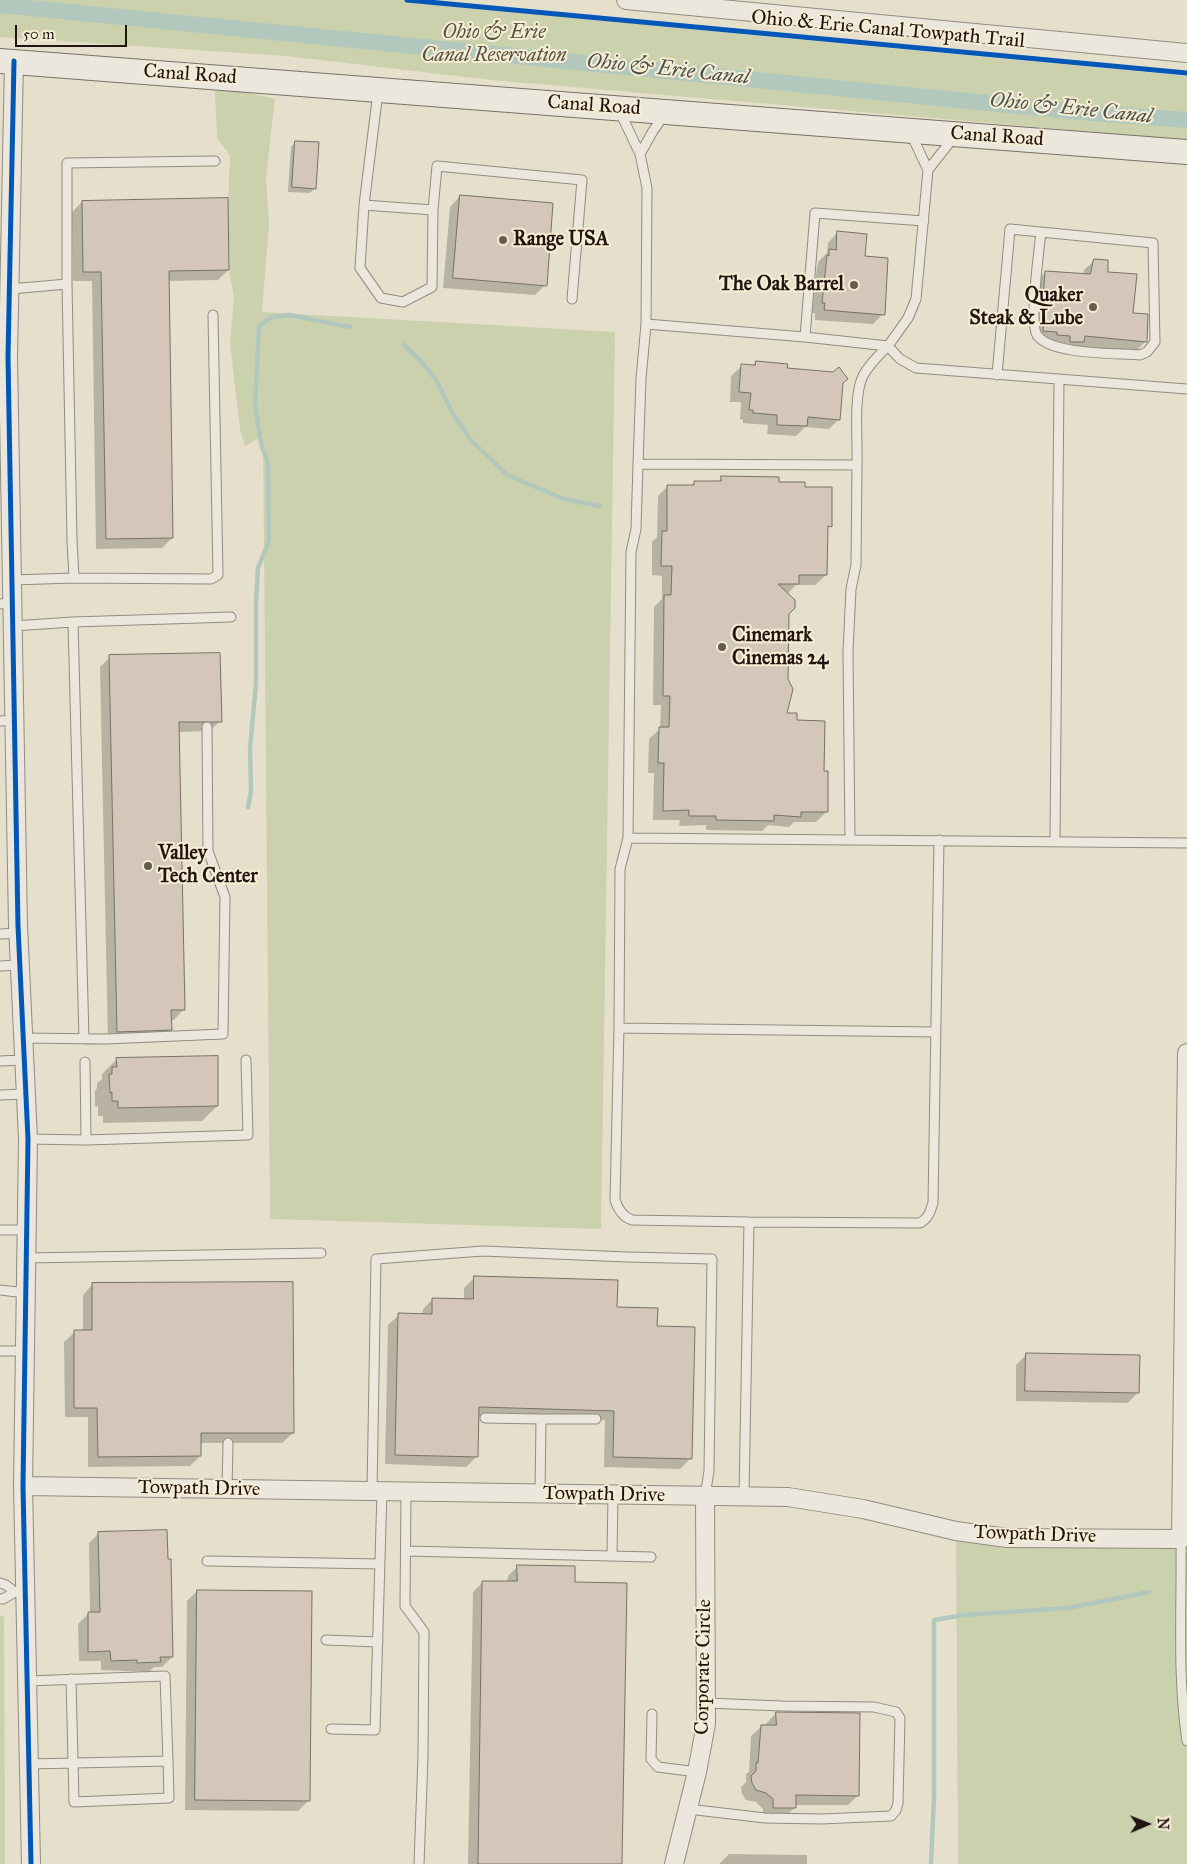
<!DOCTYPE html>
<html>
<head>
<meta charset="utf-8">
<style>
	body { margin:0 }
	#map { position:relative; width:1187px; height:1864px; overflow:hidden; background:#e6dfcb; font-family:"IM FELL Great Primer",serif }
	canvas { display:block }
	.north { position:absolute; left:1122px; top:1799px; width:50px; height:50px; -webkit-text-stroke:4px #f7edd5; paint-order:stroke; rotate:89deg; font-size:14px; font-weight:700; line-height:20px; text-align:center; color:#201510 }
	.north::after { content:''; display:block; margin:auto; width:18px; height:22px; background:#201510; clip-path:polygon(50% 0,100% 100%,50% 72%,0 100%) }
	.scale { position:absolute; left:15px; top:25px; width:112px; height:22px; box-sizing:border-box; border:2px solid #201510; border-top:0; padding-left:6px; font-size:15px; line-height:18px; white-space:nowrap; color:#201510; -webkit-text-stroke:4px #f7edd5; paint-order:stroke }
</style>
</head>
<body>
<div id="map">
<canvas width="1187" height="1864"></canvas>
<div class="north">N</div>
<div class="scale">50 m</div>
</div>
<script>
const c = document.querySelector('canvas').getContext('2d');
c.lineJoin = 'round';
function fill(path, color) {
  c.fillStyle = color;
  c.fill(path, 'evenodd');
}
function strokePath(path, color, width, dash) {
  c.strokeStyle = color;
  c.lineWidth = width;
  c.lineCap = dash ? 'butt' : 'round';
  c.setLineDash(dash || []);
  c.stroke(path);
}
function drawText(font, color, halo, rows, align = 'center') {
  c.font = font + ' "IM FELL Great Primer",serif';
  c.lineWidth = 4;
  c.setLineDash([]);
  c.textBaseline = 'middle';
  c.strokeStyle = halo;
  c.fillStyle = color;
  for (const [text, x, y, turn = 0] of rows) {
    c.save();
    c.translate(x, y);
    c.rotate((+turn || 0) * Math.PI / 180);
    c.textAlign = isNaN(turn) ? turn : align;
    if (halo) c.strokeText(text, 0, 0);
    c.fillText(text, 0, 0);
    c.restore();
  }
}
fill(new Path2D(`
	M0,0H407L771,37L1187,76V140L491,80L286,56L0,37Z
	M215,91H240L275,99L266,177L269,224L262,312L615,332L601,1229L270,1219L263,436L245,446L240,429L230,343L234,297L229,270L228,207L230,155L217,138Z
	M956,1531L1187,1539V1864H958Z
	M0,1615L4,1617L5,1864H0Z`), '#ccd1ad');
fill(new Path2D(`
	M296,142L315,188L310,193L288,192L291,147Z
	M460,196L545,285L535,295L443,288L450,207Z
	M82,202L228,270L218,280L167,281L172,538L162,548L96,549L92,281H73L72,212Z
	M838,232L864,257L883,314L873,324L815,320V313H812L817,267L819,261L827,253L828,243Z
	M1095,260L1107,273L1132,314L1146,341L1136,351L1079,346L1073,352L1048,342L1033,340L1037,310L1035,283L1045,273L1083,275L1084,270Z
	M756,362L786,369L839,419L829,429L805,427L796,436L767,434L768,425L743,423V420L740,419L741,402H730L731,376L742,366H752Z
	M722,478L777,483L804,488L830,526L826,530V575L815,585H796L787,594L785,715L796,722L823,772L826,812L816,822H794L789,827L768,825L762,831L706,830V825L679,826L680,820H653L654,773H648L649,739L660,729L661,705H653L654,607L662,599V576L652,575V542L657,537L658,496L668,486H690L695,482H717Z
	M110,657L220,721L210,731L178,732L184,1009L174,1020H170L171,1029L160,1040L108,1042L100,667Z
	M117,1059L217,1106L202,1121L103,1123V1116H98V1106L95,1107V1091L97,1088V1083L102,1079V1074Z
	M474,1278L616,1308L656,1327L690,1459L680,1469L604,1467L605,1420L478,1417L477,1456L466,1467L385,1464L388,1325L399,1315H422L423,1309L433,1299L464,1300V1288Z
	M93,1284L293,1433L282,1443H200V1456L190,1466L88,1467V1417H65L64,1342L75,1332H83V1295Z
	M1027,1354L1138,1392L1128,1403L1016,1401V1365Z
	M99,1533L172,1657L162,1667H154L149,1672L101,1670V1661H79L78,1624L88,1614H90L89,1543Z
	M518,1566L574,1584L621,1864H468L473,1592L483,1582H507L508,1576Z
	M197,1591L308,1801L298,1811L185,1810L187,1601Z
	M776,1713L858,1795L848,1805H794V1808L784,1818L763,1817V1809L756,1802L746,1800L742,1794L741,1787L746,1782V1774L749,1772L751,1736L762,1726H766V1724Z
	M729,1854L807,1855V1864H719Z`), '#0003');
strokePath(new Path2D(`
	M404,345L419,359L437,381L453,414L471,440L507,475L564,499L600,506
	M248,807L251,791L250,748L256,684V600L258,568L269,541L268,464L261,443L255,406L259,326L272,317L290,315L350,327
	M931,1864L934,1797V1620L964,1615L1068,1608L1149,1592`), '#b2c8bd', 4.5);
strokePath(new Path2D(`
	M0,5L1079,112L1187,120`), '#b2c8bd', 16);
const building = new Path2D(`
	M295,141L319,142L316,189L292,187Z
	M460,195L553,203L547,286L453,278Z
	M228,198L229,270L169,271L173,538L106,539L101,272H83L82,201Z
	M837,231L867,234L865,256L888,258L885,315L824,310L825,303H822L827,255L829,256V249L836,250Z
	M1094,259L1108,260V272L1137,274L1133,313L1148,314L1147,342L1085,336L1084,342H1070V336L1057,335V332L1043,331L1046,300H1043L1045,271L1090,274Z
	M756,361L788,364L787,368L833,372L839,367L848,379L843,383L840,420L808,417L807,426L777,425V415L753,413V410H749L751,393L739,392L741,364L755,365Z
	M721,476L779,477V482H805V487H832V527L828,526L827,575H799V584H778L795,600V608L789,614L788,679L793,689L787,713H797V720L825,721L824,771H828V812H801V817L774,815V821L716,820V816H689V810L663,811L664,763H658L659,727H669L670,696H663L664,595H671L672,566H661L662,531H667V485H694V481H721Z
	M220,653L222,722H179L185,1010H171L172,1030L117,1032L109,655Z
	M218,1056V1106L118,1108V1101H112V1092L110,1093L109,1074H112V1067H117L116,1058Z
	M474,1276L618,1280L617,1307L658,1308L657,1326L695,1327L692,1459L613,1457L614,1411L479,1407L478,1457L395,1455L398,1313L432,1314V1298L473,1299Z
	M293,1282L294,1433H201V1456L98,1457L97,1408H74V1330H92V1283Z
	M1026,1353L1140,1355L1139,1393L1025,1391Z
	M167,1530L168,1559H171L173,1657H160L161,1662L137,1663V1660L111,1661L110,1651L88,1652V1612H100L98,1532Z
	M517,1565L575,1566V1582L627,1583L622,1864H478L482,1581H517Z
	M197,1590L312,1591L310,1801L195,1800Z
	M776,1712L860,1713L859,1796L796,1795V1808H773V1799L766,1793L756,1790L752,1783L751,1776L756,1771V1763H758L761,1725H776Z`);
fill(building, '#d4c7ba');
strokePath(building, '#767167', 1);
const service = new Path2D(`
	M619,110L640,154L647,188L646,324L805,337
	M911,134L928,170
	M954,137L928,170L916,299L908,318L888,346L900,359L916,368L1187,389
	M640,154L653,131L665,114
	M364,205L360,268L381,298L403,302L432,287L433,210L364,205L378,92
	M433,210L437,166L582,180L572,299
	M67,284L72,540L74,578L211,579L218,575L213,315
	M10,289L67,284V163L215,161
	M646,324L641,379L638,464L857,465C858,442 853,395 863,376C869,364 879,355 888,346
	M888,346L805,337L815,213L924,221
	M997,375L1010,229L1153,243L1155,342L1147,352L1140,355C1117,353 1050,355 1037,335C1029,323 1039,251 1041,232
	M857,465L856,565L851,589L848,652L850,840L1187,843
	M12,580L74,578
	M0,604L13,603
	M13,626L73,622
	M0,721L15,720
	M628,838L631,552L636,529L638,464
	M1055,841L1059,379
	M0,934L19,933
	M0,966L20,965
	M619,1028L620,869L628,838L850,840
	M23,1038L106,1039L223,1034L225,897L208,851L207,727
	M84,1039L73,622L231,617
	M0,1061L24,1060
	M85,1062L86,1140
	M0,1095L26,1094
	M28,1139L86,1140L248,1135L246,1060
	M749,1222L632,1220C623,1217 618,1209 615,1200L619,1028L936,1032
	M0,1230H26
	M26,1258L321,1253
	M0,1290L26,1293
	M0,1351H25
	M485,1418L541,1419
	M227,1489L228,1443
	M372,1491L376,1259L483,1251L627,1257L712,1259L709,1471L705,1496
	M406,1492L405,1606L424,1632L423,1756L419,1864
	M540,1494L541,1419H596
	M744,1496L749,1222L920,1223C928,1219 930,1212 933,1203L939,840
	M1181,1539C1182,1606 1177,1675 1187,1741
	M406,1551L651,1557
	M612,1556L613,1495
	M207,1561L380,1564
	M0,1583L6,1585L15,1592
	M0,1599H3L15,1592L25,1593
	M326,1640L378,1642
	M71,1679L74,1802L169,1798L168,1761
	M27,1681L165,1676L168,1761L29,1764
	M652,1714L651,1759L658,1767L697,1772
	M331,1729L375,1730L382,1491
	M688,1809L765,1818L821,1819L891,1816L896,1810L898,1803L900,1718L896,1712L874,1707L782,1706L706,1703`);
const minor = new Path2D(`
	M626,0L1187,53
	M14,61L8,357L18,926L28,1139L23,1486L31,1864
	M23,1486L788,1497L863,1509L956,1531L1007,1538L1181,1539L1187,1053
	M674,1864L697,1772L706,1724L705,1496`);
const secondary = new Path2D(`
	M0,61L1187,152`);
strokePath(service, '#918c81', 11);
strokePath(minor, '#918c81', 20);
strokePath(secondary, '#767167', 26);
strokePath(service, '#ebe7dd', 9);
strokePath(minor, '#ebe7dd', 18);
strokePath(secondary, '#ebe7dd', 24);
strokePath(new Path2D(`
	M407,0L1187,73
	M14,61L8,357L18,926L28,1139L23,1486L31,1864`), '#0057b8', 5);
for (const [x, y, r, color] of [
	[503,240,5,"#655c51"],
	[854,285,5,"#655c51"],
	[1093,307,5,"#655c51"],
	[722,647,5,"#655c51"],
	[148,866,5,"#655c51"]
]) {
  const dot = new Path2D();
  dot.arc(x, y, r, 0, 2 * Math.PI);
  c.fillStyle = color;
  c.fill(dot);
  strokePath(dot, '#f7edd5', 2);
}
drawText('20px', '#201510', '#f7edd5', [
	["Ohio & Erie Canal Towpath Trail",888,30,5],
	["Canal Road",190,75,4],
	["Canal Road",594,106,4],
	["Canal Road",997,137,4],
	["Towpath Drive",199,1489,1],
	["Towpath Drive",604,1495,1],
	["Towpath Drive",1035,1535,2],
	["Corporate Circle",704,1667,-89]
]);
drawText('italic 20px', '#55533f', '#f7edd5', [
	["Ohio & Erie",494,33],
	["Canal Reservation",494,56]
]);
drawText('bold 20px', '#201510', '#f7edd5', [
	["Range USA",513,240],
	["The Oak Barrel",844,285,"right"],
	["Quaker",1083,296,"right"],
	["Steak & Lube",1083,319,"right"],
	["Cinemark",732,636],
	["Cinemas 24",732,659],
	["Valley",158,854],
	["Tech Center",158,877]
], 'left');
drawText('italic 21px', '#4b504a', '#f7edd5', [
	["Ohio & Erie Canal",668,70,6],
	["Ohio & Erie Canal",1071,109,6]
]);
</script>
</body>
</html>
